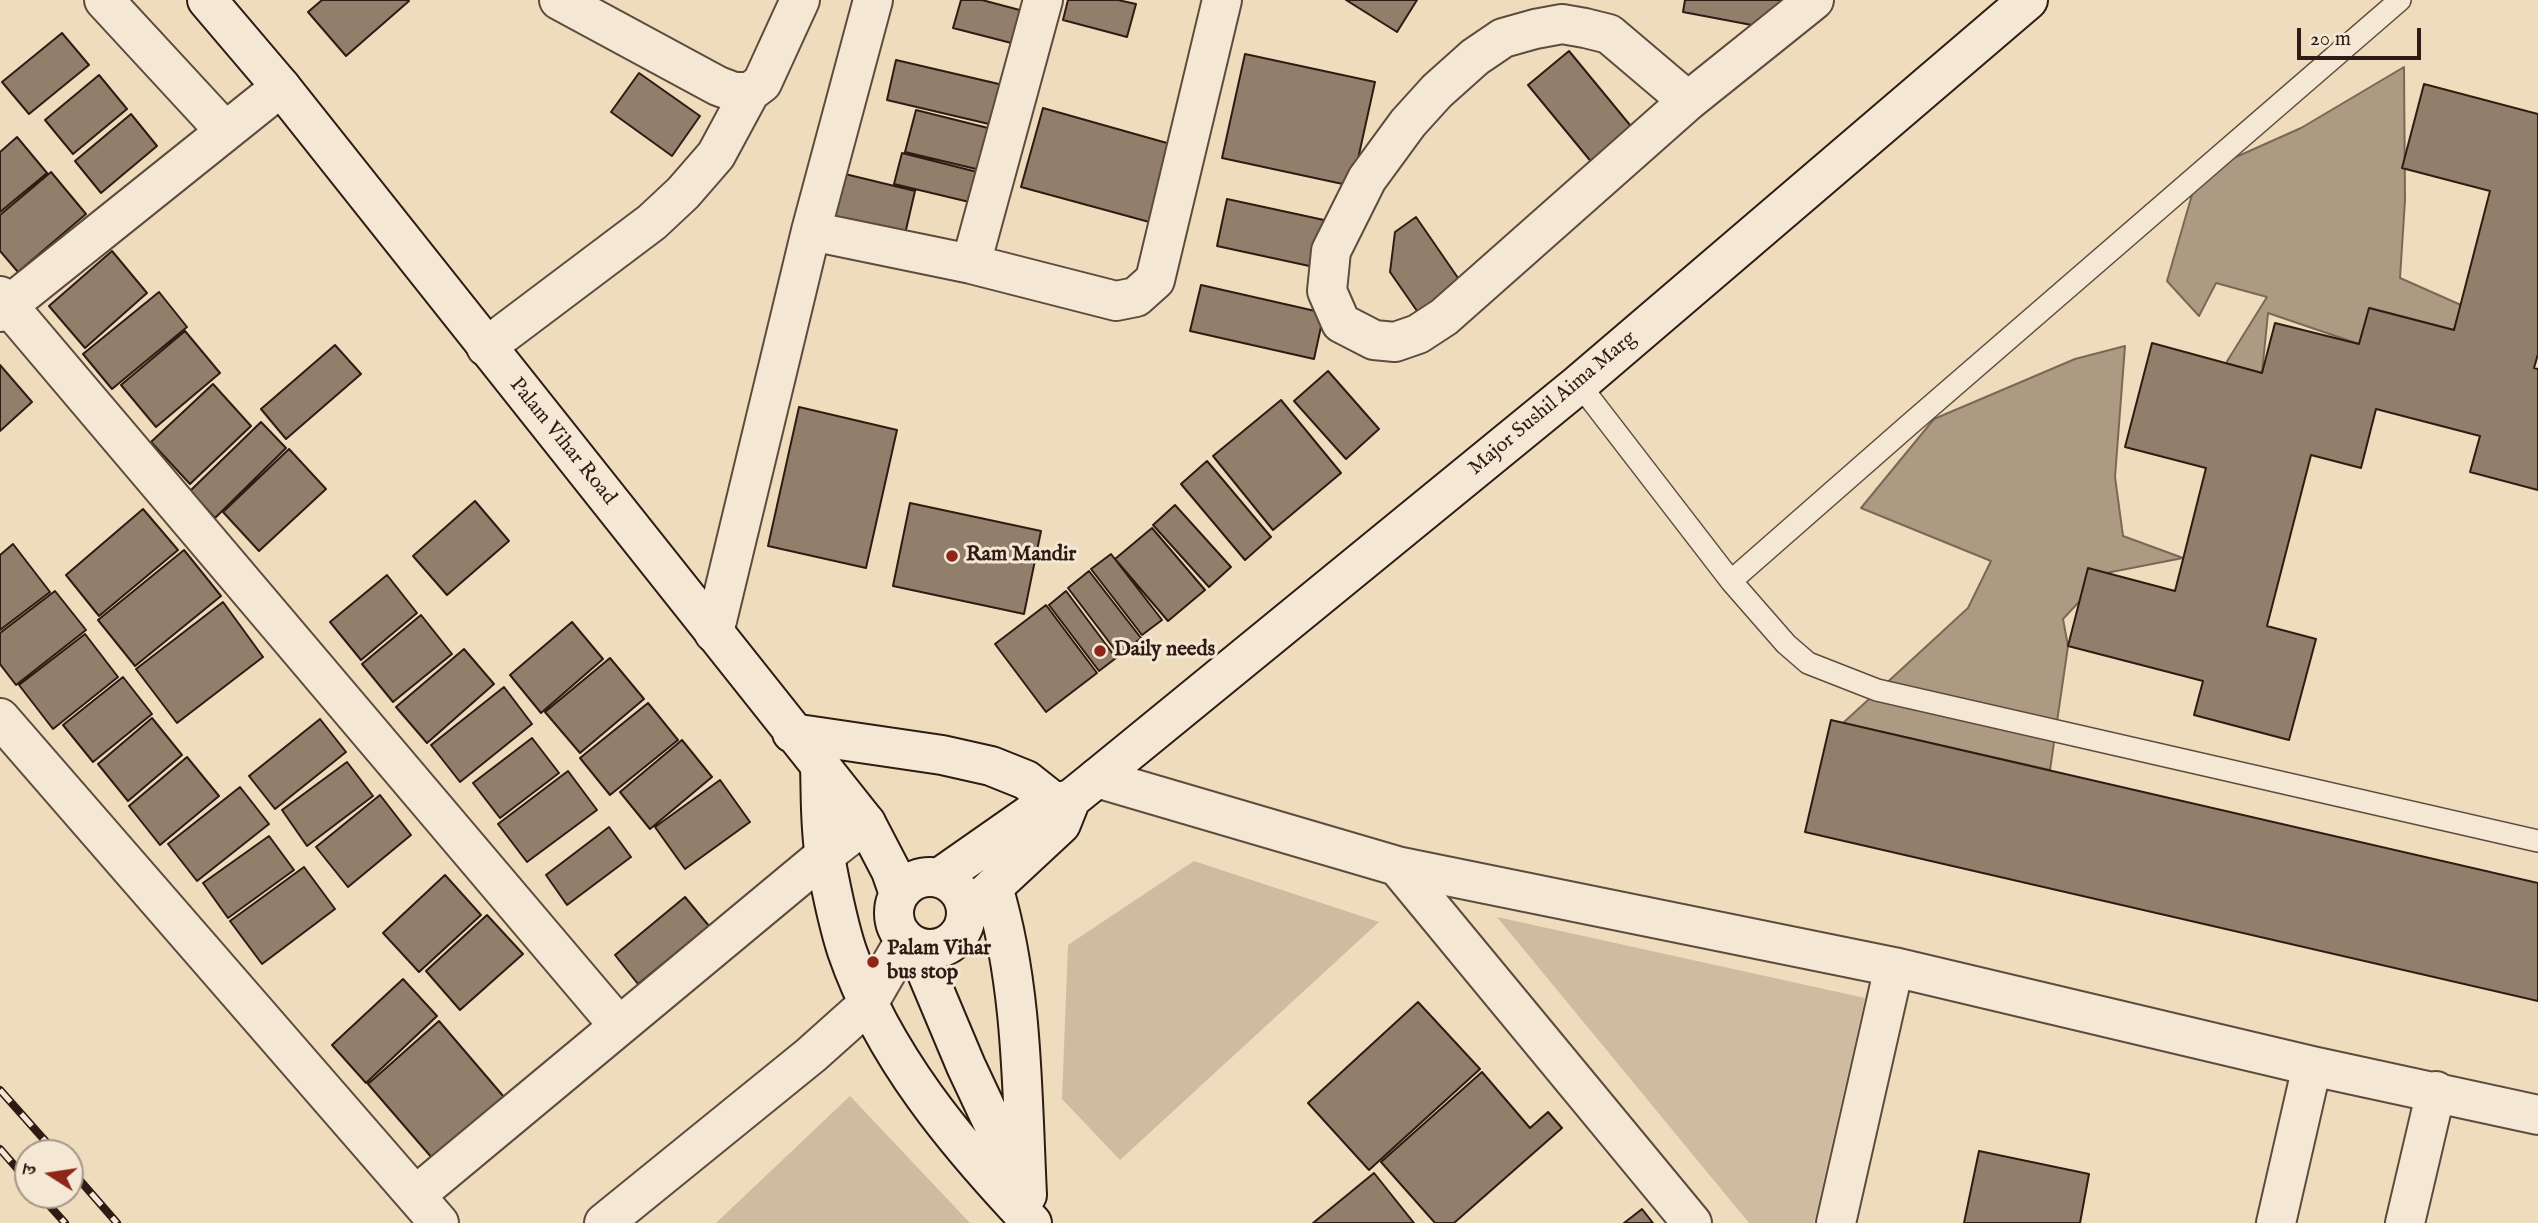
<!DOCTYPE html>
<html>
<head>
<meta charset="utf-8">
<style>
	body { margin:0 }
	#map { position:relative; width:2538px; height:1223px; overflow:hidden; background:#eedcbd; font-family:"IM FELL English","Noto Serif Devanagari",serif }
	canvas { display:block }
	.north { position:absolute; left:14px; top:1139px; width:70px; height:70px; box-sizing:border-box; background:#f4e8d4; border:2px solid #a59687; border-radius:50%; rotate:282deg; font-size:19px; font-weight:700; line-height:28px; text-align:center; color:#2f1b13 }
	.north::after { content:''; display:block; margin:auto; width:24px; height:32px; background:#8f2418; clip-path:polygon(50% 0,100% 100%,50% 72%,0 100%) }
	.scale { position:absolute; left:2297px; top:28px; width:124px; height:32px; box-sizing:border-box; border:4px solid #2f1b13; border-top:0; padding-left:9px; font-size:21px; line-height:24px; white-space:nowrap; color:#2f1b13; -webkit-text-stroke:5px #f4e8d4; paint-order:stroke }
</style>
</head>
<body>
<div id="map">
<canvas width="2538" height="1223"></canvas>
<div class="north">उ</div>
<div class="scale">20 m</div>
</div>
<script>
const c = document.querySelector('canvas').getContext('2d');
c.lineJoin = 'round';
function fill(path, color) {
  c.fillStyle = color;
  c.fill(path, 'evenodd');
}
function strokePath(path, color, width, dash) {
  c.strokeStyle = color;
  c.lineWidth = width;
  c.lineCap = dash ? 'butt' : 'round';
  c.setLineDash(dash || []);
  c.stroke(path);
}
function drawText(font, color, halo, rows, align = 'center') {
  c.font = font + ' "IM FELL English",serif';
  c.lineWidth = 6;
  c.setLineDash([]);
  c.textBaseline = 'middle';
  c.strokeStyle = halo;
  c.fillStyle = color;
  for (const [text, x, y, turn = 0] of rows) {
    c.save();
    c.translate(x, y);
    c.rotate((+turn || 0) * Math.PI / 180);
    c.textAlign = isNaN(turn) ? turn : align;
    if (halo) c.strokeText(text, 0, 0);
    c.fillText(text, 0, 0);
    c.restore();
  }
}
fill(new Path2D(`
	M1194,861L1379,922L1120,1160L1062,1099L1068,945Z
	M1497,917L1865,998L1814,1223H1749Z
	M850,1096L970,1223H716Z`), '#cebba0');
const water = new Path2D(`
	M2404,67L2405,200L2400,278L2461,305L2454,330L2370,308L2359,344L2268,313L2262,373L2226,363L2267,297L2216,283L2199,316L2167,281L2198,174L2301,128Z
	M2125,346L2115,477L2123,536L2183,558L2106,573L2063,619L2068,646L2050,770L1843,723L1968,608L1991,561L1861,508L1934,419L2075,359Z`);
fill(water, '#ad9a83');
strokePath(water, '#7b6756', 2);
const building = new Path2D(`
	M322,0H408L409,1L346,56L308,12Z
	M961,0H982L1031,13L1023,46L953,28Z
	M1068,0H1118L1136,4L1127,37L1063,20Z
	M1346,0H1417L1397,32Z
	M1685,0H1783L1782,7L1757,26L1683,12Z
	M62,33L89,65L29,114L2,82Z
	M1569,51L1639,136L1598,170L1528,85Z
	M1245,54L1375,82L1352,186L1222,158Z
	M896,60L1016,88L1006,128L887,100Z
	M639,73L700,116L672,156L611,112Z
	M99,75L127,109L73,154L45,120Z
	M2424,84L2538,114V354L2534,368L2538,369V490L2470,472L2480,436L2376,409L2361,468L2311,455L2267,626L2316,639L2289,740L2194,715L2203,681L2068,646L2088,568L2175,591L2206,468L2125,447L2152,343L2262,373L2275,323L2359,344L2369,308L2454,330L2490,191L2402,168Z
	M1043,108L1174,145L1153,223L1021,187Z
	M916,110L1004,132L993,173L905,152Z
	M131,114L157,146L101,193L75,161Z
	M17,137L47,173L0,212V152Z
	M902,153L993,176L986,206L894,184Z
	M51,172L86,214L18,272L0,251V215Z
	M845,174L915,191L905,234L835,216Z
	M1227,199L1324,220L1314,267L1217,246Z
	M1416,217L1467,291L1424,321L1390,272L1395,232Z
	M112,251L147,293L85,348L49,306Z
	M1201,285L1324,313L1314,359L1190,331Z
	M159,292L187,327L112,389L83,354Z
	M185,331L220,373L156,427L121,385Z
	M335,345L361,374L286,439L261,409Z
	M0,365L32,402L0,431Z
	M1328,371L1379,429L1346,459L1294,401Z
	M213,384L251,426L190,484L151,442Z
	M1281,400L1341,473L1273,530L1213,456Z
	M799,407L897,430L866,568L768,546Z
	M261,422L286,448L215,518L190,491Z
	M289,449L326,489L259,551L223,512Z
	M1207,461L1271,537L1245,560L1181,484Z
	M475,501L509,541L447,595L413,556Z
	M910,503L1041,531L1024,614L893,586Z
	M1175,505L1231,567L1209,587L1153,525Z
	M143,509L178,550L99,616L66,575Z
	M1152,528L1205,590L1168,621L1115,559Z
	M13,544L50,592L0,630V555Z
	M184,550L221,596L135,666L98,620Z
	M1111,554L1162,620L1142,635L1091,569Z
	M1089,571L1141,638L1119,655L1068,588Z
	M387,575L417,613L361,660L330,622Z
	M55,591L86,630L16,685L0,664V633Z
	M1066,591L1116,658L1099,671L1049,605Z
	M223,602L263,657L177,723L136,669Z
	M1046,605L1097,673L1046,712L995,644Z
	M421,615L452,654L393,702L362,664Z
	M572,622L603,659L541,713L510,675Z
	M85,634L118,677L53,729L19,685Z
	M464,649L494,684L427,743L396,707Z
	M610,658L644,699L580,753L545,712Z
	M123,677L152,714L93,762L63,725Z
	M504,687L532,724L460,782L431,745Z
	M648,703L678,740L610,795L580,758Z
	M152,718L182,755L128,801L98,764Z
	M320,719L346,752L275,809L249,776Z
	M1831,720L2538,883V1001L1805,832Z
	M532,738L559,773L500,818L473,783Z
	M682,740L712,777L650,829L620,792Z
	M187,757L219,796L160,845L129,806Z
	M347,762L373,796L307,846L282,810Z
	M568,771L597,810L527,862L498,824Z
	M720,780L750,822L685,869L655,827Z
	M240,787L269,824L197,881L168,844Z
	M380,795L411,835L348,887L316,847Z
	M609,827L631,857L567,905L546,875Z
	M269,836L294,870L228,918L203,883Z
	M304,867L335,909L262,964L230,921Z
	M445,875L481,915L419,972L383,933Z
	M685,897L709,926L638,984L615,955Z
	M487,915L523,954L460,1010L426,971Z
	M403,979L437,1016L366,1083L332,1045Z
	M1418,1002L1480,1069L1369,1170L1308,1103Z
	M439,1021L510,1104L439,1166L368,1084Z
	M1482,1072L1530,1128L1548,1112L1562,1128L1454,1223H1435L1381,1162Z
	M1979,1151L2089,1174L2080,1223H1964Z
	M1374,1173L1414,1223H1313Z
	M1642,1209L1653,1223H1624Z`);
fill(building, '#927f6b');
strokePath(building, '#2f1b13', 2);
const lane = new Path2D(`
	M1579,384L1731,581L1786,644L1808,663L1877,690L2538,841
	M1731,581L1910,424L2400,0`);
const street = new Path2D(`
	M104,0L225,131
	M559,0L718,86L734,92H750
	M1688,101L1609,34L1585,28L1562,24L1535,29L1503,38L1475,57L1437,91L1408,123L1367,179L1331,251L1327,291L1341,323L1374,340L1395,342L1418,334L1444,317L1688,101L1814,0
	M811,231L971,264L1116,301L1136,297L1155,280L1222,0
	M971,264L1043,0
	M0,296L619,1026
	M0,312L281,87
	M486,347L652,222L683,193L716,155L750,92L762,83L800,0
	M714,633L811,231L873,0
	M0,718L439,1223
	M1097,778L1397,866L1894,967L2312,1066L2538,1115
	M1397,866L1692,1223
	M416,1195L825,855L866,823
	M604,1223L811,1055L868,1004L905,940
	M1836,1223L1894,967
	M2276,1223L2312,1066
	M2405,1223L2436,1091`);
const secondary = new Path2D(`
	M207,0L281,87L866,823L891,871L899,894
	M792,733L942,755L991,766L1026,780L1055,803
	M820,766C821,796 820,828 825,857C831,888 837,921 847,951C883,1056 957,1144 1032,1223
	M894 913a36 36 0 1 1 72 0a36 36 0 1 1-72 0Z
	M939,878L1042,806L1071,799L1097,778L1579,384L2028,0
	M993,887C1023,986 1022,1092 1027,1195
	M975,904L1061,824L1071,799
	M916,947L966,1066L1019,1179`);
strokePath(lane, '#5f4b3e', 24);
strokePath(street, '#5f4b3e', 42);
strokePath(secondary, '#2f1b13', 42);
strokePath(lane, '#f4e8d4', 21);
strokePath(street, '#f4e8d4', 38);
strokePath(secondary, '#f4e8d4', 38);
const rail = new Path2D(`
	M0,1090L56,1153
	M0,1149L28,1181
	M70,1169L117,1223
	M40,1195L65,1223`);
strokePath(rail, '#2f1b13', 8);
strokePath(rail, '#f4e8d4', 5, [16]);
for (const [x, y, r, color] of [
	[952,556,7,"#8f2418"],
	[1100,651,7,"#8f2418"],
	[873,962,7,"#8f2418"]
]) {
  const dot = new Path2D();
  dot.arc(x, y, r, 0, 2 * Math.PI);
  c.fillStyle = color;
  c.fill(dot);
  strokePath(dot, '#f4e8d4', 2.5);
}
drawText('21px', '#2f1b13', '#f4e8d4', [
	["Major Sushil Aima Marg",1553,404,-40],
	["Palam Vihar Road",562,442,51]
]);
drawText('bold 21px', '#2f1b13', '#f4e8d4', [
	["Ram Mandir",966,556],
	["Daily needs",1114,651],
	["Palam Vihar",887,950],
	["bus stop",887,974]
], 'left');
</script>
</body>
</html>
